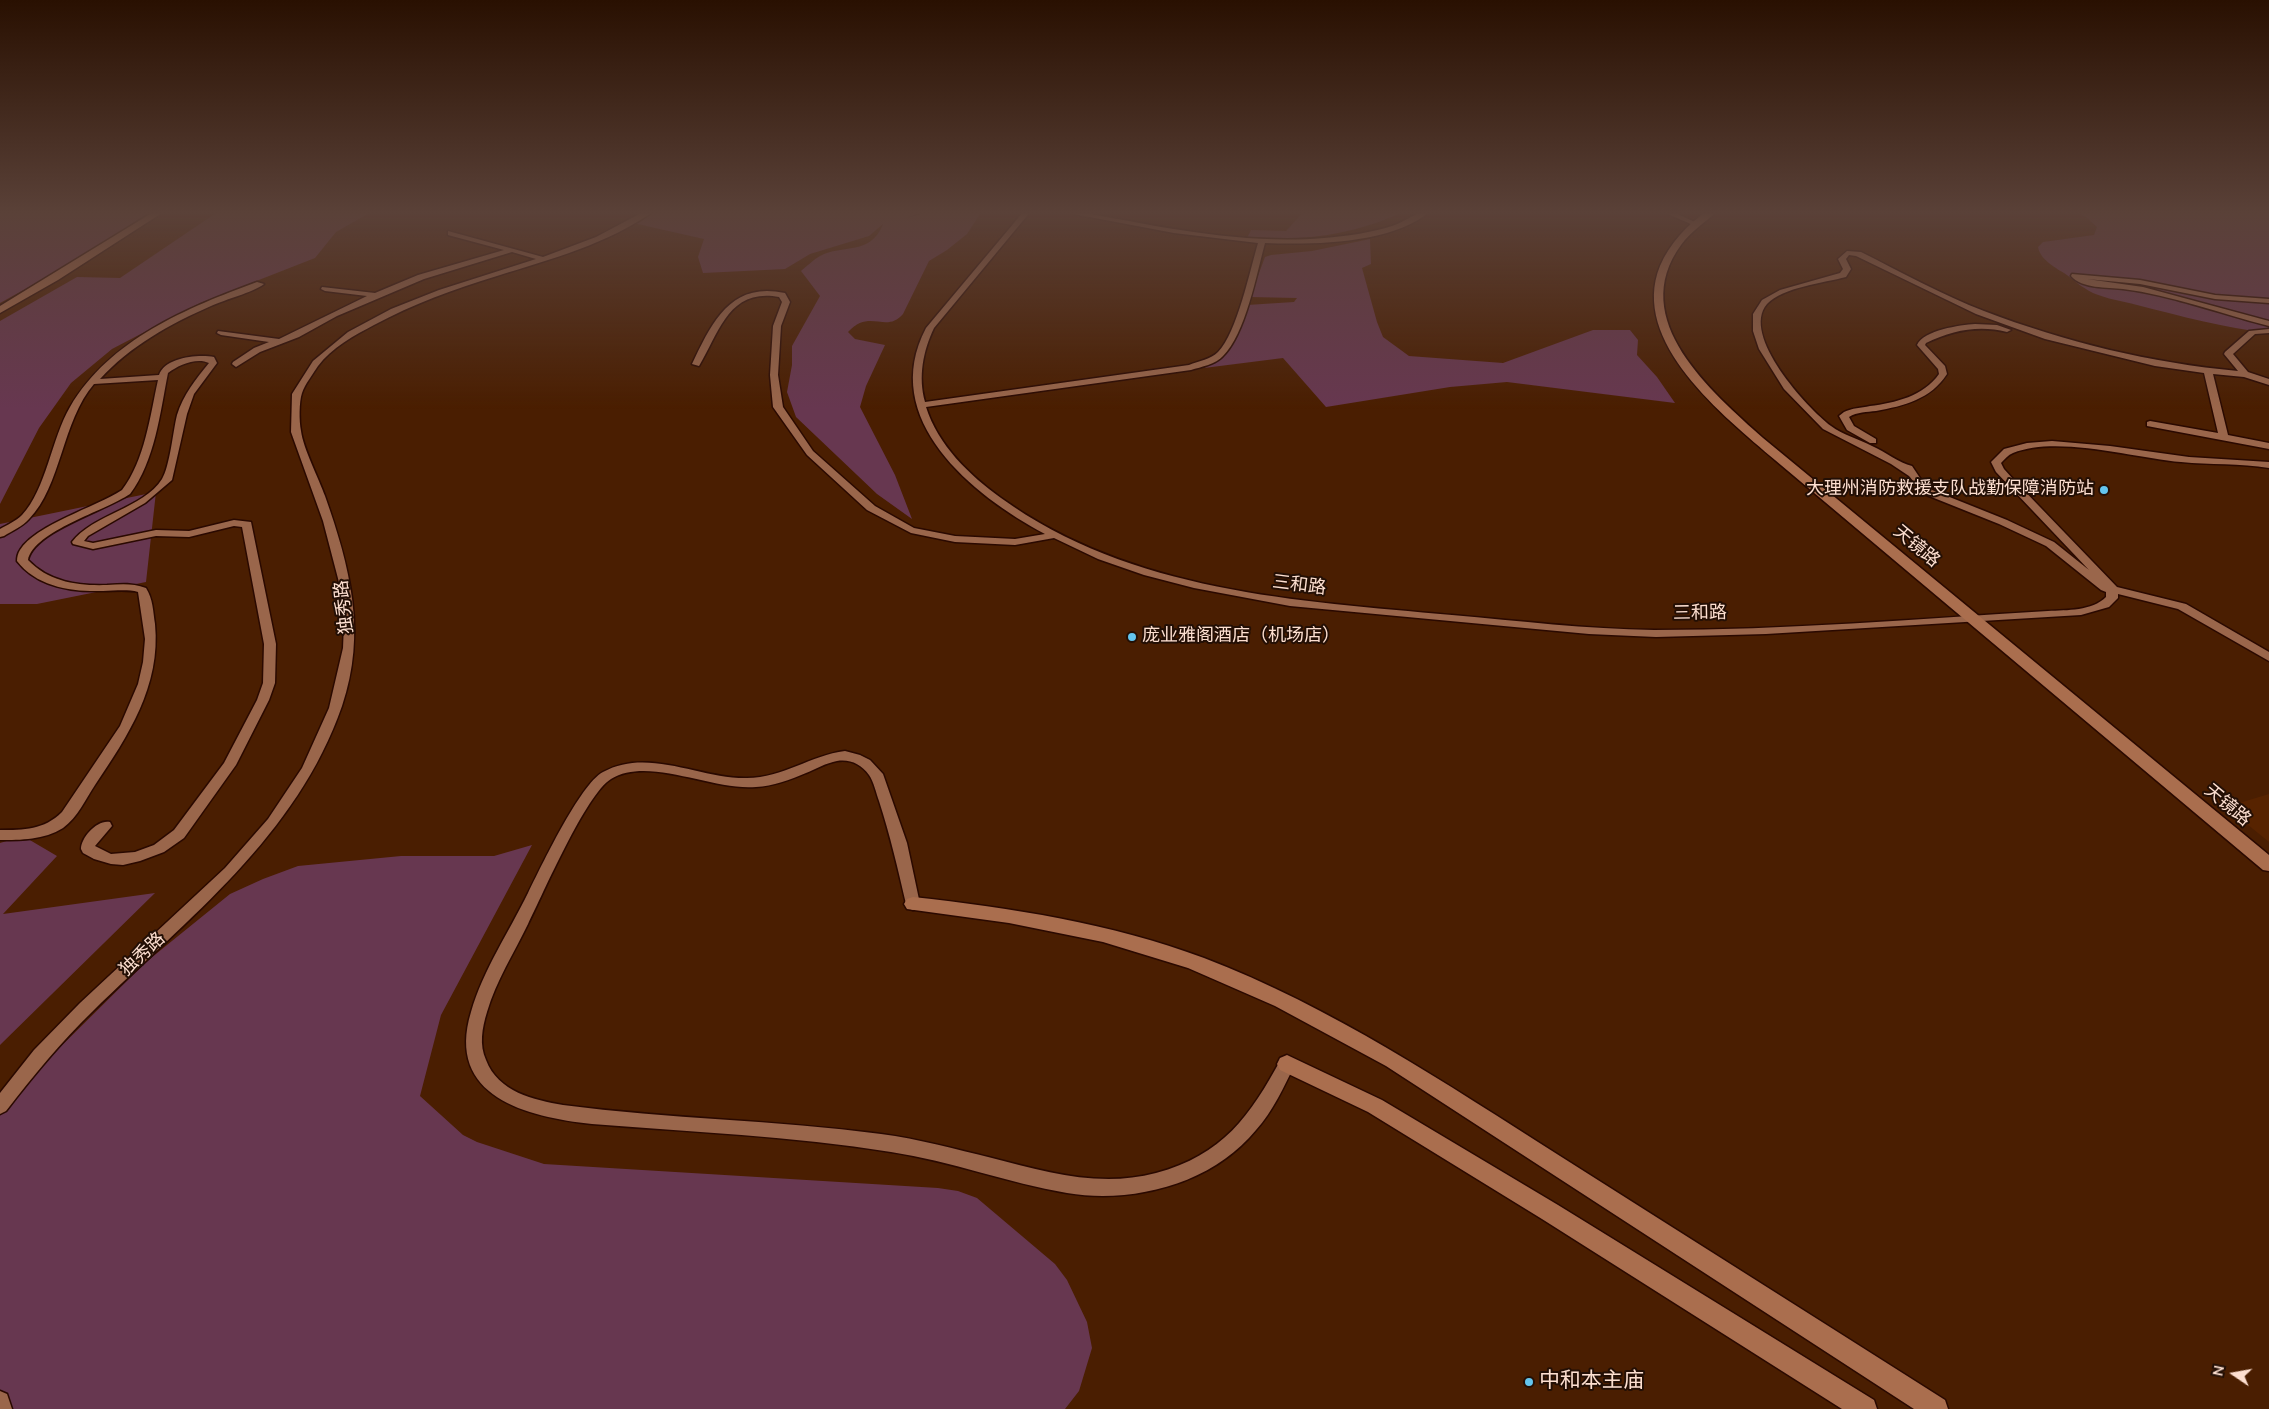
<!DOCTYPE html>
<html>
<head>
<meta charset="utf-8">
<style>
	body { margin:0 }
	#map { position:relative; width:2269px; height:1409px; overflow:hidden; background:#4a1e01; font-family:"Nunito Sans",sans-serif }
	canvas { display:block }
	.north { position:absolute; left:2209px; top:1349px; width:50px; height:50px; -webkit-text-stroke:4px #230f05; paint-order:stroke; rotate:282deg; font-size:14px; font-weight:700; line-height:20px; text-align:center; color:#fddfd0 }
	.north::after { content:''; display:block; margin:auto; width:18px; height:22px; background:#fddfd0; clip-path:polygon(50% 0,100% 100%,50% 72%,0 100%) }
</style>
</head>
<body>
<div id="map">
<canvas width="2269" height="1409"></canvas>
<div class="north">N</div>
</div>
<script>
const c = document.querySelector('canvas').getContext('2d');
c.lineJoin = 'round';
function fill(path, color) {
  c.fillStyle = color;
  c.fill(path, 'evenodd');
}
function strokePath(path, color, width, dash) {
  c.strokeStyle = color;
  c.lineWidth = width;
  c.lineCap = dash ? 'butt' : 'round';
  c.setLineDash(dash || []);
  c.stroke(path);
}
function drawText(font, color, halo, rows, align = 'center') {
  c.font = font + ' "Nunito Sans","Noto Sans SC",sans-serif';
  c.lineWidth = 4;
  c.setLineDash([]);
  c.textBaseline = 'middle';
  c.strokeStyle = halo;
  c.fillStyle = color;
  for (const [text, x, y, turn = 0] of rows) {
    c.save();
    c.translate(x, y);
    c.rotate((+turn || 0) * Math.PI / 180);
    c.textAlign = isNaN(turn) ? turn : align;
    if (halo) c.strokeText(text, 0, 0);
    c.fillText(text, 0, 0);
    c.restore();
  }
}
fill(new Path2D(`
	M2269,794V842L2226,807Z`), '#572300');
fill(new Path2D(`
	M0,211H151L78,260L0,303Z
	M219,211H373L336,232L315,258L200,303L112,349L71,383L39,428L0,504V321L77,277L120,278Z
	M656,211H926L906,218L932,211H982L967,234L947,250L929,261L903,314C886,334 870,308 848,332L855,339L885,345L866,386L860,407L895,475L912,519L877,494L796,417L787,392L792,365V346L820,296L801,271C807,266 813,260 820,256C842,244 871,256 883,224L869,236L810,254L785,269L703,273L698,257L704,239L633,223Z
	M1304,211H1405C1350,237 1306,239 1246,240L1251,230L1286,231Z
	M2074,211H2269V333C2224,328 2181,316 2137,305C2122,301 2107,299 2093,293C2081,287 2074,280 2064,273C2054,267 2040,259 2038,247L2043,242L2094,235L2097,227L2086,217Z
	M1370,239L1371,264L1362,268L1377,322L1383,337L1409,356L1503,363L1593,330H1630L1638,340L1637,355L1657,377L1675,403L1507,382L1450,387L1326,407L1283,358L1204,368C1234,353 1235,335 1247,305L1294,302L1297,298L1250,297L1265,257L1271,255L1312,251Z
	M156,492L146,582L37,604H0V524Z
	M23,836L57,856L3,914L155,893L0,1045V843Z
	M532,845L441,1015L420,1096L463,1135L477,1142L544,1164L938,1188L958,1191L977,1198L1055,1264L1067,1280L1087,1322L1092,1348L1079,1391L1065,1409H0V1111L36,1071L146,962L230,894L263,879L298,866L401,856H494Z`), '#673750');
const street = new Path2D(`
	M645,211H654C608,244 551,259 497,276C454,289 413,304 374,325C355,335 331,348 318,366C313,374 305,384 302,393C299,402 299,421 301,431C303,448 319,479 325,496C350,567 367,632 342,706C297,836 188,918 93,1011C61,1042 33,1076 6,1111L0,1114V1093L34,1050L80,1003L225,868L268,819L302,768L329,708L343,648L344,624L341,590L323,521L291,432L292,394L313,361L348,332L391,309L439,290L536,259L512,252L424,279L337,316L299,337L260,352L236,367L232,364L233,362L254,348L269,342L221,335L217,333L218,331L279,339L367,296L325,291L321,289L322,287L375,293L418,275L504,250L448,235V231L543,257L596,237Z
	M1024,211H1031L934,328C923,351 918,377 925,402L1189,365C1199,361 1211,359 1218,352C1237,333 1250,270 1258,243L1174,233L1058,211H1075C1157,226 1240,245 1324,238C1347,236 1370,233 1392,226C1405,222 1417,211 1430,211C1394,244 1312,245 1265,243C1257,273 1245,335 1223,356C1216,364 1201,367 1191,370L926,407C938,445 969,475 1001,498C1131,592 1297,601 1452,615C1519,621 1587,629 1654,630C1786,630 1918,619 2048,611C2067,610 2092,611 2106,597V592L2101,590L2046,546L1999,524L1924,494L1909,476L1891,464L1823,429L1784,389L1759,349L1753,331V314L1762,300L1780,290L1840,273L1843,269L1838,259L1847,251L1861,252C1901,272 1942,295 1984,311C2065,342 2151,363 2238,371L2224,354L2225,352L2249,331L2269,329V333L2255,334L2233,354L2248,372L2269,379V385L2244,377L2213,374L2228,435L2269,443V449L2147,426V422L2150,421L2218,433L2204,373L2155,366L2045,339L1976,314L1856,256L1849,255L1846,259L1851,269L1846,277C1824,283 1783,287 1767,304C1740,335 1807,408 1831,426C1843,435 1859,439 1872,446C1886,452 1899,463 1912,466L1920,478L1932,490L2007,520L2054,542L2089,570L1996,472L1991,462L2004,449L2027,443L2052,441L2110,446L2189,457L2269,462V468C2240,463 2210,465 2181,462C2134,458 2057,435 2013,453C2008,455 2005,459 2001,463L2004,469L2013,479L2117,587L2186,604L2269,652V661L2178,609L2118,594V598L2109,607L2081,615L1766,634L1656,637L1589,634L1290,606L1194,588L1144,575L1098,559L1054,538L1015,545L955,542L911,533L867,510L807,455L773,407L770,375L773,326L782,302L779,297C729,288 720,331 699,366L692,364C712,322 731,281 785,293L790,302L781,326L778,375L783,407L813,451L875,506L914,528L955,536L1015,539L1045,534C972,495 878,419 926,328Z
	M1661,211H1671L1699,224L1693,225Z
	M2072,274L2140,280L2215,295L2269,299V303L2215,299L2140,284L2087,279L2143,287L2269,321V326C2221,314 2172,295 2123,289C2107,287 2082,289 2071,276Z
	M257,282L264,284C252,293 226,299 211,306C170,324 130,346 100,379L159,375C165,357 199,354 214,357L217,363L194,394L187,414L172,480L145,503L88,536L84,541L93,543L156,530L189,531L234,520L251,522L276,644L275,683L269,700L236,765L184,838L164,852L140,861L123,865L111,864L94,859L83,853L81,849C81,837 98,819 110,822L112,826L95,846L111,854L135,852L154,845L174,830L224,763L257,700L263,683L264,644L242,527L234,526L189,537L156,536L93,549L73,544L72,542C92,515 144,508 162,479C170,466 173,431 177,415C183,395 196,379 209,363C197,357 178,365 168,373C160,413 155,461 130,494C105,511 34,531 28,560C49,582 78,586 107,585C121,584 133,583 146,588C153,599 153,611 155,624C161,686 128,736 95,785C85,800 78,817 63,828C44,840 21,840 0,840V830C24,830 44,830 62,812L120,726L138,684L143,662L145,639L138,592C127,589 114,591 103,591C72,592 37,587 17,561C17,557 18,553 20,550C35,525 96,507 122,490C145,460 150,416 158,380L94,384C62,421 61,487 29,519C23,526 12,531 4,536L0,537V529C7,525 16,521 22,515C46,490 52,437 70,407C110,339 187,308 257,282Z
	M1975,324L1997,325L2011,330L2007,332C1979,325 1953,330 1926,343L1925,345L1945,366L1947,374C1931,399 1904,406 1876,411C1867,412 1857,412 1849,417L1854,426L1876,439V443H1870L1847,430L1839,416L1844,412C1852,408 1861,408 1870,406C1895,403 1924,396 1939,374L1938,369L1917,345C1924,330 1960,325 1975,324Z
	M845,751L860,755L870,760L883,774L907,843L920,904L918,908L913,910L908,908L906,904C898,869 890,835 879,801C876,793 874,782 869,775C861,764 850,759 837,761C826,763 816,769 806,773C790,780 773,786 756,787C712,791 649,756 611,779C586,794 543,894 528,924C514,953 496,981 487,1012C482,1028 479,1045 486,1060C498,1092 534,1100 563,1105C669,1119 776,1120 881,1134C919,1139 955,1149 992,1158C1046,1172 1100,1188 1156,1173C1223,1155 1250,1116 1281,1059L1287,1057L1293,1059L1295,1064C1284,1087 1273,1111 1256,1130C1212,1184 1133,1204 1067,1193C1008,1183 951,1161 891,1152C792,1136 691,1132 592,1124C527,1117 445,1097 471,1012C483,970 509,932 528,893C541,867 580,784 603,772C648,747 700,779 747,778C783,778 811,755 845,751Z
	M0,1391L7,1394L12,1409H0Z`);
const secondary = new Path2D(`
	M155,211H165L58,280L0,313V306Z
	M1707,211H1717C1705,223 1691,231 1681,245C1626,320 1712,392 1763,438L2269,855V871L2263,870L1775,460C1724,416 1629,342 1660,266C1670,243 1687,225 1707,211Z
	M913,897C1012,908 1110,923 1204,958C1332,1007 1445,1083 1560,1156C1688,1237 1817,1319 1945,1400L1948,1409H1914L1386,1066L1275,1006L1188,968L1103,942L1009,923L907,909L904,904L907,899Z
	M1287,1055L1382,1100L1558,1205L1874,1400L1877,1409H1842L1542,1219L1368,1112L1280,1070L1277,1064L1280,1058Z`);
strokePath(street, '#2a0900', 3);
strokePath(secondary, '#2a0900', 3);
fill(street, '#9a664b');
fill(secondary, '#aa6e4e');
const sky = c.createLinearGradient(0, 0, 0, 409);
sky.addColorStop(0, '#291001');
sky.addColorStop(0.52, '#5a4138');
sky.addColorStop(1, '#5a413800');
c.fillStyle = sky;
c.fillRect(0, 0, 2269, 409);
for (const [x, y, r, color] of [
	[2104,490,5,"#64c5ee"],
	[1132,637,5,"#64c5ee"],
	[1529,1382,5,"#64c5ee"]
]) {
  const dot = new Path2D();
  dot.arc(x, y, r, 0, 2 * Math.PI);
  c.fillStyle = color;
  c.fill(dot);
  strokePath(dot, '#230f05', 2);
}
drawText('18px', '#fddfd0', '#230f05', [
	["大理州消防救援支队战勤保障消防站",2094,490],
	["庞业雅阁酒店（机场店）",1142,637,"left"]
], 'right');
drawText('18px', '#fddfd0', '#230f05', [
	["天镜路",1916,547,40],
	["三和路",1299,586,7],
	["独秀路",345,607,-96],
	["三和路",1700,614,-1],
	["天镜路",2227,806,40],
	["独秀路",143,955,-43]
]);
drawText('21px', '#fddfd0', '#230f05', [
	["中和本主庙",1539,1382]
], 'left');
</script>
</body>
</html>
